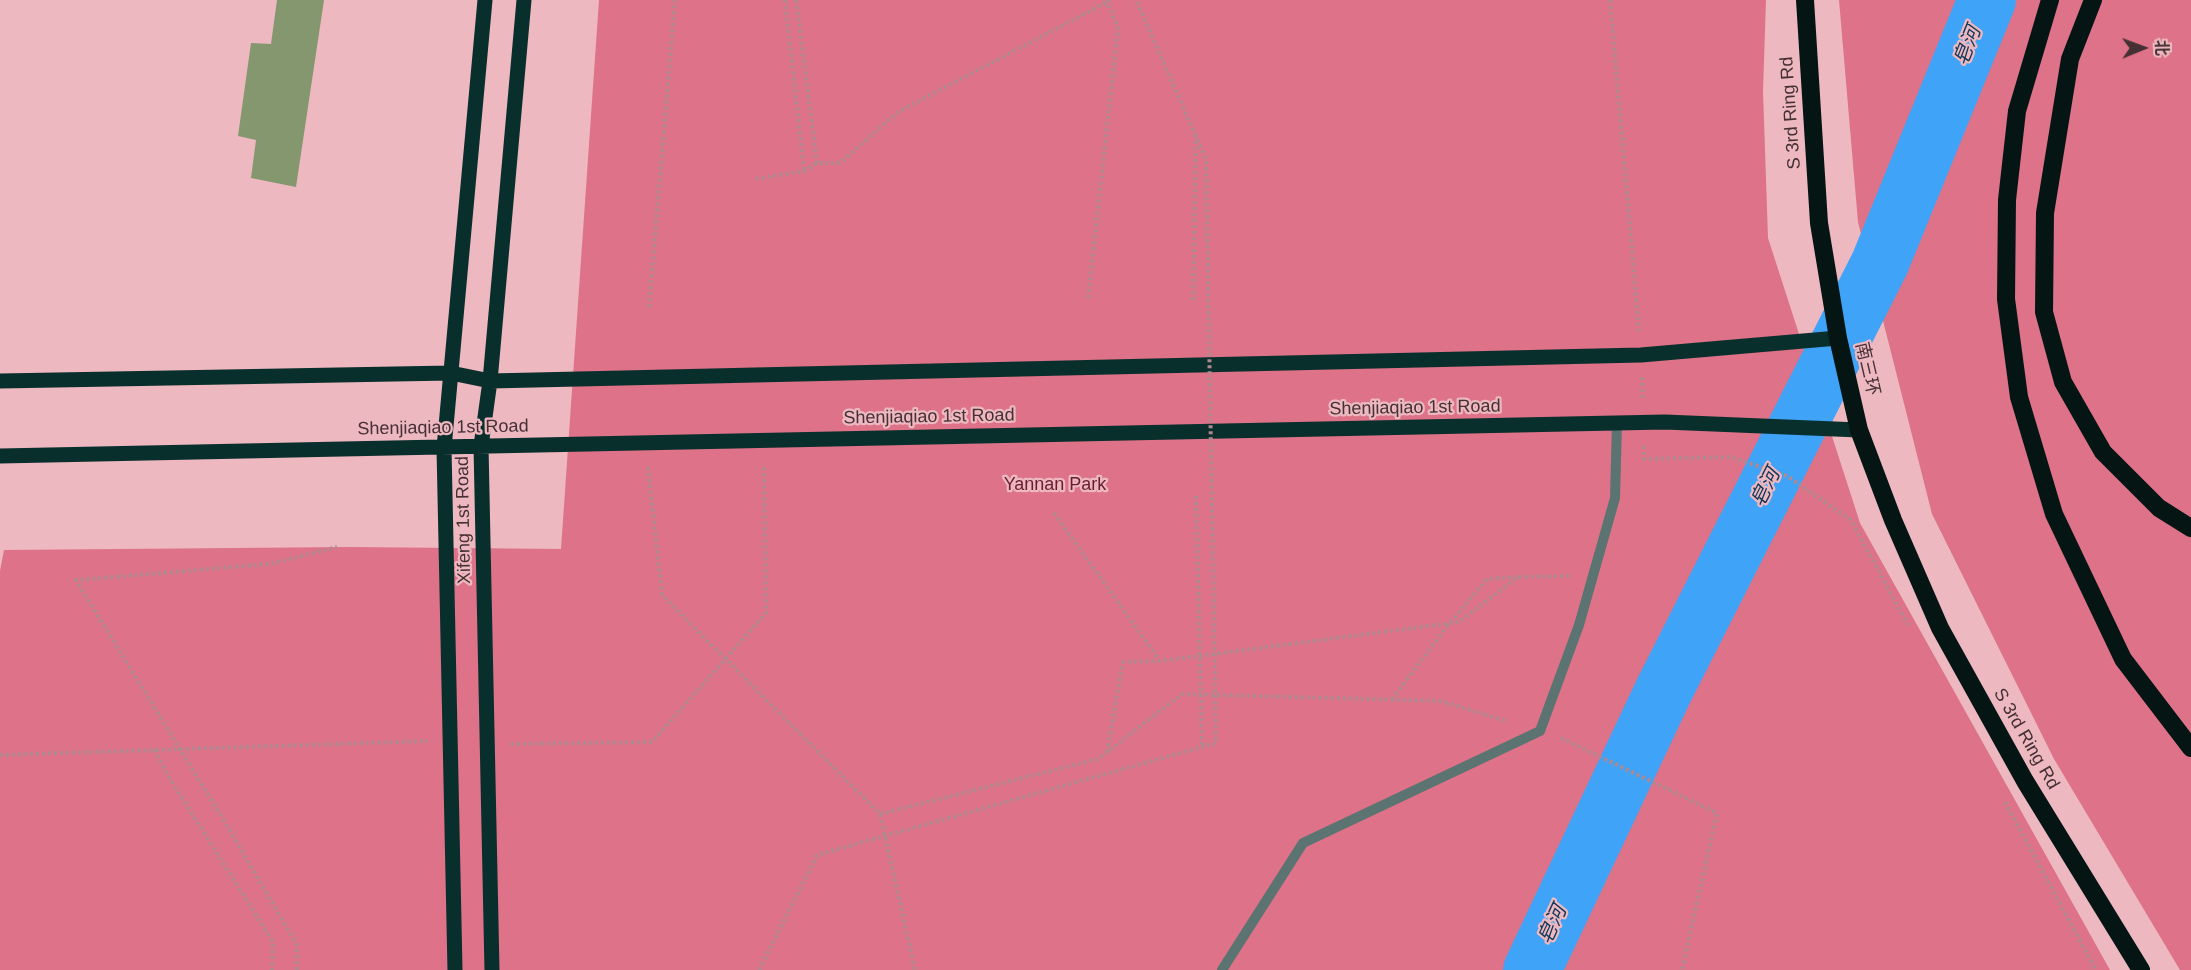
<!DOCTYPE html>
<html>
<head>
<meta charset="utf-8">
<style>
	body { margin:0 }
	#map { position:relative; width:2191px; height:970px; overflow:hidden; background:#edb8c0; font-family:Arial,"Noto Sans SC",sans-serif }
	canvas { display:block }
	.north { position:absolute; left:2113px; top:18px; width:60px; height:60px; -webkit-text-stroke:4px #edb8c0; paint-order:stroke; rotate:89deg; font-size:16px; font-weight:700; line-height:24px; text-align:center; color:#453034 }
	.north::after { content:''; display:block; margin:auto; width:21px; height:27px; background:#453034; clip-path:polygon(50% 0,100% 100%,50% 72%,0 100%) }
</style>
</head>
<body>
<div id="map">
<canvas width="2191" height="970"></canvas>
<div class="north">北</div>
</div>
<script>
const c = document.querySelector('canvas').getContext('2d');
c.lineJoin = 'round';
function fill(path, color) {
  c.fillStyle = color;
  c.fill(path, 'evenodd');
}
function strokePath(path, color, width, dash) {
  c.strokeStyle = color;
  c.lineWidth = width;
  c.lineCap = dash ? 'butt' : 'round';
  c.setLineDash(dash || []);
  c.stroke(path);
}
function drawText(font, color, halo, rows, align = 'center') {
  c.font = font + ' Arial,"Noto Sans SC",sans-serif';
  c.lineWidth = 4.5;
  c.setLineDash([]);
  c.textBaseline = 'middle';
  c.strokeStyle = halo;
  c.fillStyle = color;
  for (const [text, x, y, turn = 0] of rows) {
    c.save();
    c.translate(x, y);
    c.rotate((+turn || 0) * Math.PI / 180);
    c.textAlign = isNaN(turn) ? turn : align;
    if (halo) c.strokeText(text, 0, 0);
    c.fillText(text, 0, 0);
    c.restore();
  }
}
fill(new Path2D(`
	M599,0H1766L1763,91L1768,238L1860,523L2110,970H0V571L4,550L351,547L561,549Z
	M1839,0H2191V970H2180L2054,759L1932,514L1858,222Z`), '#dd7288');
strokePath(new Path2D(`
	M1532,970L1663,692L1880,263L1987,0`), '#3fa3f8', 58);
fill(new Path2D(`
	M277,0H324L296,187L251,178L256,140L238,136L251,43L271,44Z`), '#84976e');
strokePath(new Path2D(`
	M785,0L804,171
	M796,0L817,163
	M1610,0L1639,331
	M756,179L804,171L817,163H840L898,112L1107,2
	M1088,298L1118,27L1107,2L1109,0
	M1193,300L1196,137
	M649,307L675,0
	M1642,377L1643,400
	M1644,446V459L1731,457L1787,476L1851,520L1908,625
	M648,467L662,595L880,814L915,970
	M1054,513L1160,661L1459,622L1518,577L1571,576
	M1392,699L1449,624L1487,579L1518,577
	M1561,738L1717,813L1682,970
	M511,744L652,742L766,613L764,465
	M154,750L172,782L273,942L272,970
	M1107,752L1123,662L1159,661
	M0,755L428,741
	M2005,802L2096,970
	M880,814L1098,759L1182,694L1440,701L1507,721
	M297,970V945L223,819L76,580L270,564L337,547`), '#b2888f', 4, [3, 3]);
strokePath(new Path2D(`
	M1222,970L1303,843L1540,731L1579,625L1615,498L1617,423`), '#5c7471', 10);
strokePath(new Path2D(`
	M0,381L451,373L490,381L1641,355L1838,338
	M0,456L1665,422L1859,430
	M455,970L444,448L485,0
	M492,970L481,446L490,381L524,0`), '#092f2c', 15);
strokePath(new Path2D(`
	M1805,0L1819,223L1838,338L1859,430L1893,520L1940,628L2025,781L2141,970
	M2050,0L2017,111L2007,200L2006,299L2019,397L2054,514L2123,659L2191,748
	M2093,0L2070,59L2045,213L2044,312L2063,382L2103,452L2159,508L2191,528`), '#041514', 18);
strokePath(new Path2D(`
	M1196,496L1202,747
	M759,970L817,855L1216,743L1206,159L1136,0`), '#b2888f', 4, [3, 3]);
drawText('18px', '#453034', '#edb8c0', [
	["S 3rd Ring Rd",1791,113,-94],
	["南三环",1867,369,77],
	["Shenjiaqiao 1st Road",1415,408,-1],
	["Shenjiaqiao 1st Road",929,417,-1],
	["Shenjiaqiao 1st Road",443,428,-1],
	["Xifeng 1st Road",464,520,-91],
	["S 3rd Ring Rd",2026,739,60]
]);
drawText('18px', '#6a1c31', '#edb8c0', [
	["Yannan Park",1055,485]
]);
drawText('italic 20px', '#0f3758', '#edb8c0', [
	["皂河",1968,46,-68],
	["皂河",1766,488,-63],
	["皂河",1553,925,-65]
]);
</script>
</body>
</html>
